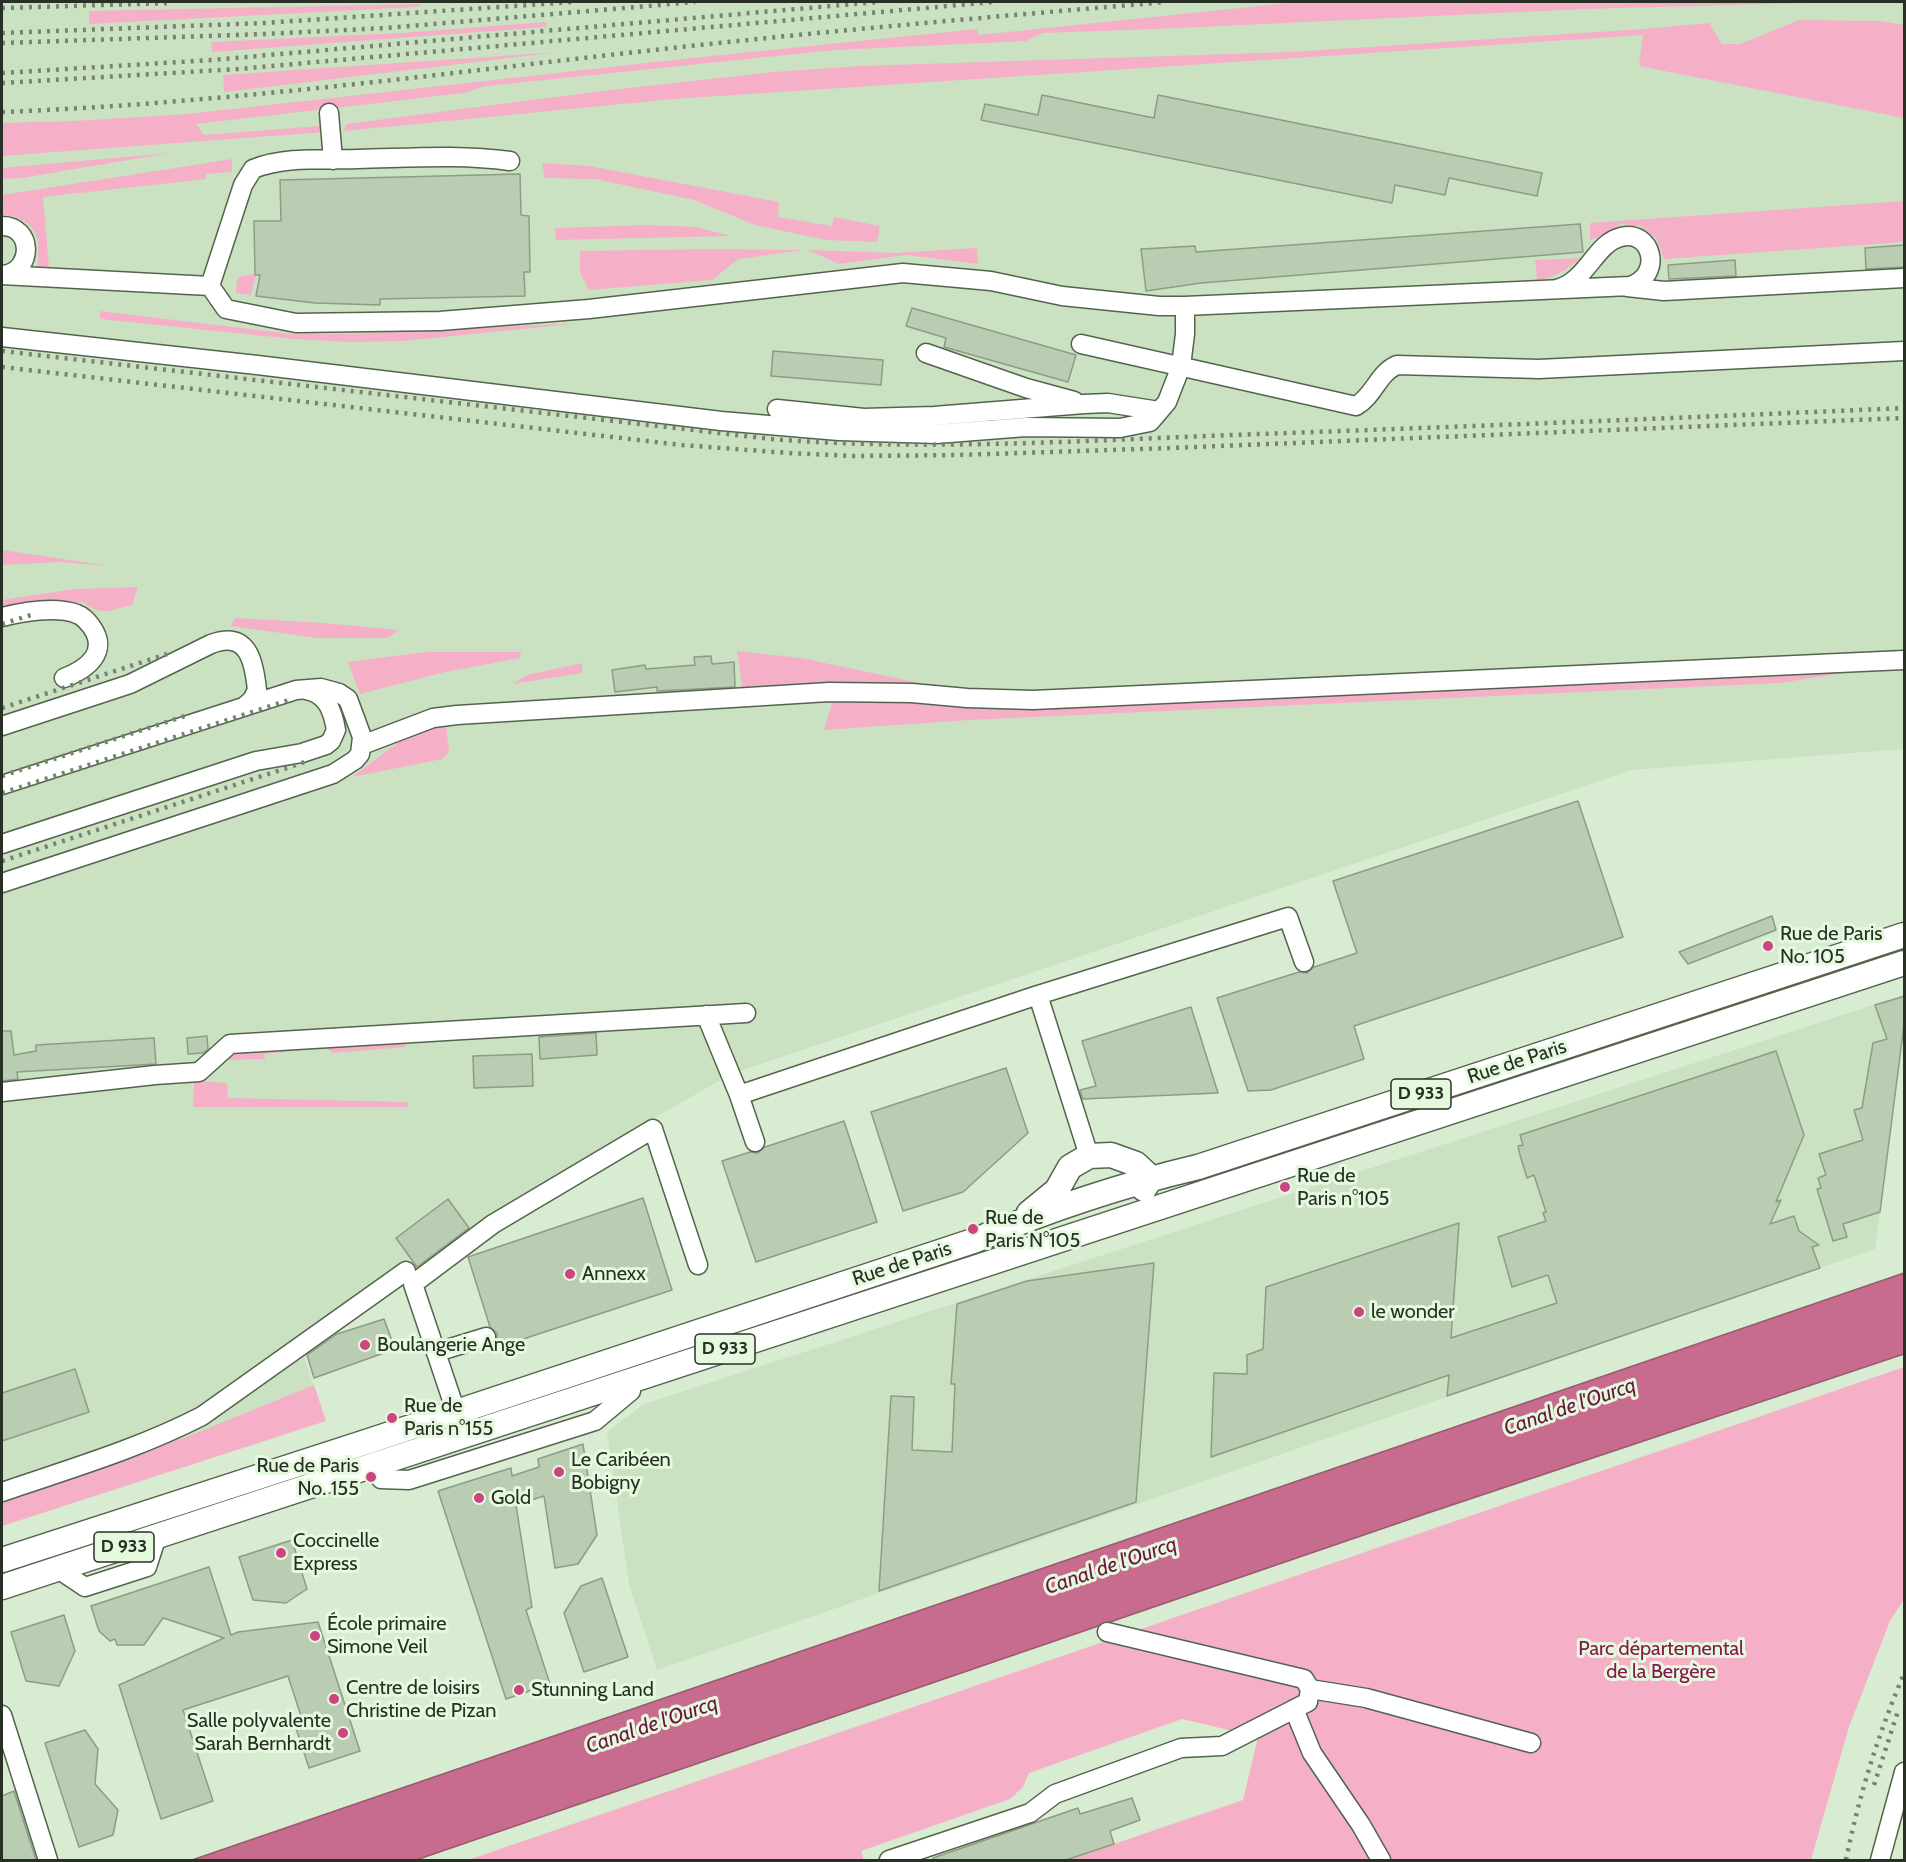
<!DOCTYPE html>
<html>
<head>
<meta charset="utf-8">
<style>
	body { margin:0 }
	#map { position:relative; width:1906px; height:1862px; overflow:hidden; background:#d8ecd1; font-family:Cabin,sans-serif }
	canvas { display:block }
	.frame { position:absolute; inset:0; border:3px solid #282f25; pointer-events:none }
</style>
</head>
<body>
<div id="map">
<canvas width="1906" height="1862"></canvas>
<div class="frame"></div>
</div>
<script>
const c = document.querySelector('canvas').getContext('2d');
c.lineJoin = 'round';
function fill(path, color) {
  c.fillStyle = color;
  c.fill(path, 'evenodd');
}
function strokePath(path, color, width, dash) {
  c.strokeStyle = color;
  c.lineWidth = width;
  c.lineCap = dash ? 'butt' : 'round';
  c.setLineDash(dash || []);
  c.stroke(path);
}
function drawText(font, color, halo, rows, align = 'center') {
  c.font = font + ' Cabin,sans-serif';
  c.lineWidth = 6;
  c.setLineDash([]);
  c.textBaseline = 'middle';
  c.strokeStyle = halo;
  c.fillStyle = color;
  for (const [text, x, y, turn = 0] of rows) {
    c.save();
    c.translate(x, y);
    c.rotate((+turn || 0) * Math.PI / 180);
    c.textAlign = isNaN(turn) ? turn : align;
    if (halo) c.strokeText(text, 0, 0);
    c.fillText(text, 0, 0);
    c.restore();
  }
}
fill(new Path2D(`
	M2,2H1904V749L1632,770L731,1074L623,1136L482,1222L304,1357L326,1421L2,1526Z
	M1904,995V1033L1875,1249L657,1670L629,1584L607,1432L644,1404Z`), '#cae2c2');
fill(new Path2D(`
	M1298,2H1846L1584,9L1156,29L1043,33L1026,41L835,50L486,86L464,93L196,124L204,135L320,126L325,132L2,156V123L74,121L188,114L692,58L977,29L979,35Z
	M422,4L416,7L89,24V11Z
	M1799,20L1880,21L1904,25V118L1639,66L1643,35L674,99L344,131L346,124L602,91L774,72L860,66L1292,52L1644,29L1709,23L1722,44H1740Z
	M547,22L546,27L212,52L211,42L401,33Z
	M560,52L224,92L223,75Z
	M170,153L22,178L2,179V168Z
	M232,159V172L206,174V179L43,197L49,267L38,268C38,249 42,233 24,221C15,216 11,215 2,215V195Z
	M542,163L589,166L779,202L778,217L832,226L834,217L880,226L877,242L826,240L755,225L694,200L595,179L545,178Z
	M1904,201V242L1664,259L1656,238L1640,226L1621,224L1604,235L1590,240V223Z
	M646,225L695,227L732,236L556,240L555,228Z
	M977,248L978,264L906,255L839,264L808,250L895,253Z
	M708,249L803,250L738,259L712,280L589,290L580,273V251Z
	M1580,258C1567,270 1554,278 1537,280L1535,260Z
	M256,274L251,295L236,293L237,280L241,276Z
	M100,311L292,334H350L581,323L404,341L351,342L293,339L100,319Z
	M2,550L110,566L61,562L2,565Z
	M138,587L132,605C111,610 101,617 83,602L2,612V600L74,589Z
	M235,618L324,623L399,630L387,638H317L231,626Z
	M737,651L801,658L981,696L743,693Z
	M425,652H521L520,658L445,672L360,694L348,662Z
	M582,663V673L513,684L527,675Z
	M1863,670L1779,683L969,720L824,730L833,700Z
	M446,723L449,752L442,759L352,777L408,735Z
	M406,1038V1047L333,1053L326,1048L264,1054L265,1059L226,1060L228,1050Z
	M194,1081L227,1083L228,1098L408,1102L407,1107H193Z
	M1904,1367V1599L1890,1621L1849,1727L1811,1860H1067L1243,1800L1258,1737L1182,1719L1029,1773L1023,1787L1010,1799L861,1851L864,1860H468Z
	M314,1385L326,1421L2,1526V1501L189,1436Z`), '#f5b0c8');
const water = new Path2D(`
	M1904,1273V1354L1422,1515L416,1860H192Z`);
fill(water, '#c86c8f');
strokePath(water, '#985a6f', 1.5);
const building = new Path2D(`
	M1042,95L1154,118L1158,95L1542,173L1537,196L1449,178L1445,195L1395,185L1392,203L981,120L985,104L1038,115Z
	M520,174L521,215L529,216L530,272H524L525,296L380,299V305L315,303L256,296L260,275H255L254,221H281L280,180Z
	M1580,224L1583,252L1201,283L1146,291L1141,249L1195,246L1196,252Z
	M1905,245V267L1866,269L1865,248Z
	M1735,260L1736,276L1669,279L1668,265Z
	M912,308L1076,355L1068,382L944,347L946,338L906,326Z
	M773,351L883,360L881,385L771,376Z
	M711,656L712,664L734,662L735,687L657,691V687L615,692L612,670L645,665L646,669L695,665L694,657Z
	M1578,801L1623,937L1354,1026L1364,1059L1271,1090L1248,1091L1217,998L1299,972L1307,973L1314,967L1357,953L1333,881Z
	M1772,916L1776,930L1688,964L1679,952Z
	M1905,996V1017L1880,1212L1843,1224L1847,1237L1833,1241L1817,1189L1821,1188L1818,1178L1826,1175L1819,1154L1863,1140L1854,1110L1862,1108L1873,1043L1887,1039L1875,1005Z
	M1191,1007L1218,1093L1083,1099L1080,1090L1096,1086L1082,1041Z
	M2,1031H11L14,1055L36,1051V1045L154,1038L156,1064L17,1072L18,1079L2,1081Z
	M596,1033L597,1055L540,1059L539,1037Z
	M207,1036L208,1049L203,1053L188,1054L187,1038Z
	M1776,1051L1804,1135L1776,1202L1781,1200L1770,1224L1794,1216L1799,1231L1819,1245L1812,1247L1820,1268L1447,1396L1449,1375L1211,1457L1214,1373L1247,1374V1355L1263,1349L1266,1287L1459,1223L1451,1338L1557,1303L1548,1275L1512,1287L1498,1237L1546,1221L1543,1213L1546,1212L1534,1175L1527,1178L1520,1155L1518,1146L1523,1145L1520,1135Z
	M532,1054L533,1086L474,1088L473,1056Z
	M1006,1068L1028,1133L963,1192L903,1211L871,1112Z
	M844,1121L877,1222L756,1262L722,1161L750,1152L758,1153L765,1147Z
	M643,1198L672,1290L496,1348L497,1333L490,1327L468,1257Z
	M448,1199L469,1228L417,1267L396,1238Z
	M1154,1263L1136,1502L879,1591L891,1396L914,1397L912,1450L952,1452L955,1384H951L957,1304L1027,1281Z
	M384,1319L395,1349L314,1378L307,1355L337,1334Z
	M75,1369L89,1412L2,1441V1393Z
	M583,1444L597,1535L578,1564L555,1568L544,1496L516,1505L532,1607L526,1610L550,1684L506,1699L438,1491L511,1468L512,1476L539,1467L538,1459Z
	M292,1540L307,1589L286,1603L253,1600L239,1557Z
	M209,1567L231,1635L238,1632L318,1622L360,1751L309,1768L295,1725L301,1716L288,1676L183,1710L213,1801L161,1819L119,1685L224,1638L163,1618L144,1645H117L115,1639L110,1641L99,1631L91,1606Z
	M602,1578L628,1657L584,1672L564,1613L581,1586Z
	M64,1615L75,1651L59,1686L26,1681L11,1632Z
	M85,1730L98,1749L95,1784L118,1810L113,1835L79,1847L45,1743Z
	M14,1791L36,1860H2V1796Z
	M1132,1798L1140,1820L1110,1831L1114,1844L1066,1860H934L933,1858L1078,1808L1080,1814Z`);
fill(building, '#bacdb3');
strokePath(building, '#8b9d85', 1.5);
const minor = new Path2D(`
	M329,113L333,160
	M2,226C33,226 34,270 4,275
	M2,275L210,286
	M210,286L226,309L296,323L440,321L589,309L903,273L991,281L1062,296L1159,306H1185L1630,286C1664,275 1652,229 1621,237C1595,243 1586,283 1556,289
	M210,286L243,185L253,169C285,156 324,160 358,159C409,158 459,154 510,161
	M1627,287L1664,291L1904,278
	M2,337L257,365L721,421L839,431L936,434L1026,427L1120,428L1150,422L1167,402L1181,366L1185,334V306
	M1081,344L1356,406C1374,396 1378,373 1397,365L1539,369L1904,351
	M926,353L1026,388L1074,401
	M777,409L864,418L934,416L1084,404L1108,403L1159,411
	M2,617C22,612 56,606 77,614C83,616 87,621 91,626C110,652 87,669 64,678
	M2,726L130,684L211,644C248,630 254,661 257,690L252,700L246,705
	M362,745L433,718L457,715L829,692L912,693L967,698L1033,700L1904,660
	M2,785L296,690L321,688L339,693L348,699L362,737L360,754L355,760L333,774L2,883
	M2,844L256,761L302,753L326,745L331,741L336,730C333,712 327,693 306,690
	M1038,995L1288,917L1304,962
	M706,1015L739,1095
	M2,1092L155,1075L199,1072L230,1044L746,1013
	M755,1142L739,1095L1038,995L1089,1156
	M437,1352L486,1337
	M456,1412L413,1284L493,1224L653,1129L698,1265
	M376,1464L381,1479L409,1480L595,1421L631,1391
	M2,1492C69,1469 138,1449 202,1416L406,1271
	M58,1569L85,1587L147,1567L157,1536
	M1310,1689L1366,1698L1531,1743
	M1294,1709L1312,1753L1361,1825L1381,1860
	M2,1715L48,1860
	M889,1860L1030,1813L1055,1794L1181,1748L1222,1746L1308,1702L1310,1689L1304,1679L1107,1632
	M1880,1860L1904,1772`);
const major = new Path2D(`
	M1029,1213L1057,1190L1070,1167L1089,1156L1111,1155L1136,1164L1151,1178L1144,1189
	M2,1560L369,1441L976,1240C1047,1210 1122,1185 1198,1167L1904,935
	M2,1587L1904,963`);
strokePath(minor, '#53644d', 21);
strokePath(major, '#53644d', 27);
strokePath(minor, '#fff', 18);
strokePath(major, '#fff', 24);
strokePath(new Path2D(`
	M2,8L172,3
	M2,33L264,23L573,2
	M2,43L264,34L386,28L695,2
	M2,73L212,60L877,2
	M2,83L238,69L993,2
	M2,112C238,103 473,69 709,44C861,28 1013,15 1165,2
	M2,351L771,439C924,451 1078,441 1232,435C1456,427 1680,418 1904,408
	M2,367L682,445L789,453L853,456L959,455L1171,448L1904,418
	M2,624L31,615
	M2,708L167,654
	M2,776L188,715
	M2,793L289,700
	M2,861L308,761
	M1874,1785L1899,1708
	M1846,1860C1859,1796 1878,1734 1904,1674`), '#768371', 4.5, [3, 6]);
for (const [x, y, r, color] of [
	[1768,946,6,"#cc4481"],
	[1285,1187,6,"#cc4481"],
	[973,1229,6,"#cc4481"],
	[570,1274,6,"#cc4481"],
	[1359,1312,6,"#cc4481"],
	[365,1345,6,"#cc4481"],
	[392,1418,6,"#cc4481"],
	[559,1472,6,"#cc4481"],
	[371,1477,6,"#cc4481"],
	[479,1498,6,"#cc4481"],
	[281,1553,6,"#cc4481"],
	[315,1636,6,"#cc4481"],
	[519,1690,6,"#cc4481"],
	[334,1699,6,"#cc4481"],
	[343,1733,6,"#cc4481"]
]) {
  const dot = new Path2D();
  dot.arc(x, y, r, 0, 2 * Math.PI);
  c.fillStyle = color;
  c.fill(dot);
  strokePath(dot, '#e5f9de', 2);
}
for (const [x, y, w] of [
	[1421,1094,60],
	[725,1349,60],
	[124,1547,60]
]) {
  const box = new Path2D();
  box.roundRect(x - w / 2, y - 15, w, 30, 4.5);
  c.fillStyle = '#e5f9de';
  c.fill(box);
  strokePath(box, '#282f25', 1.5);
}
drawText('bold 18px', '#282f25', null, [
	["D 933",1421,1094],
	["D 933",725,1349],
	["D 933",124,1547]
]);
drawText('20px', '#282f25', '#e5f9de', [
	["Rue de Paris",1780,934],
	["No. 105",1780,957],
	["Rue de",1297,1176],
	["Paris n°105",1297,1199],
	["Rue de",985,1218],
	["Paris N°105",985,1241],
	["Annexx",582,1274],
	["le wonder",1371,1312],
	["Boulangerie Ange",377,1345],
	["Rue de",404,1406],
	["Paris n°155",404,1429],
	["Le Caribéen",571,1460],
	["Bobigny",571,1483],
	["Rue de Paris",359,1466,"right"],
	["No. 155",359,1489,"right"],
	["Gold",491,1498],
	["Coccinelle",293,1541],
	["Express",293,1564],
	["École primaire",327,1624],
	["Simone Veil",327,1647],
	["Centre de loisirs",346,1688],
	["Christine de Pizan",346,1711],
	["Stunning Land",531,1690],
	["Salle polyvalente",331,1721,"right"],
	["Sarah Bernhardt",331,1744,"right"]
], 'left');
drawText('20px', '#282f25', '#e5f9de', [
	["Rue de Paris",1517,1062,-18],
	["Rue de Paris",902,1264,-18]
]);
drawText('20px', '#86164e', '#e5f9de', [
	["Parc départemental",1661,1649],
	["de la Bergère",1661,1672]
]);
drawText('italic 21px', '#69163d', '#e5f9de', [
	["Canal de l'Ourcq",1570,1407,-19],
	["Canal de l'Ourcq",1111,1566,-19],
	["Canal de l'Ourcq",652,1725,-19]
]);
</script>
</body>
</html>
